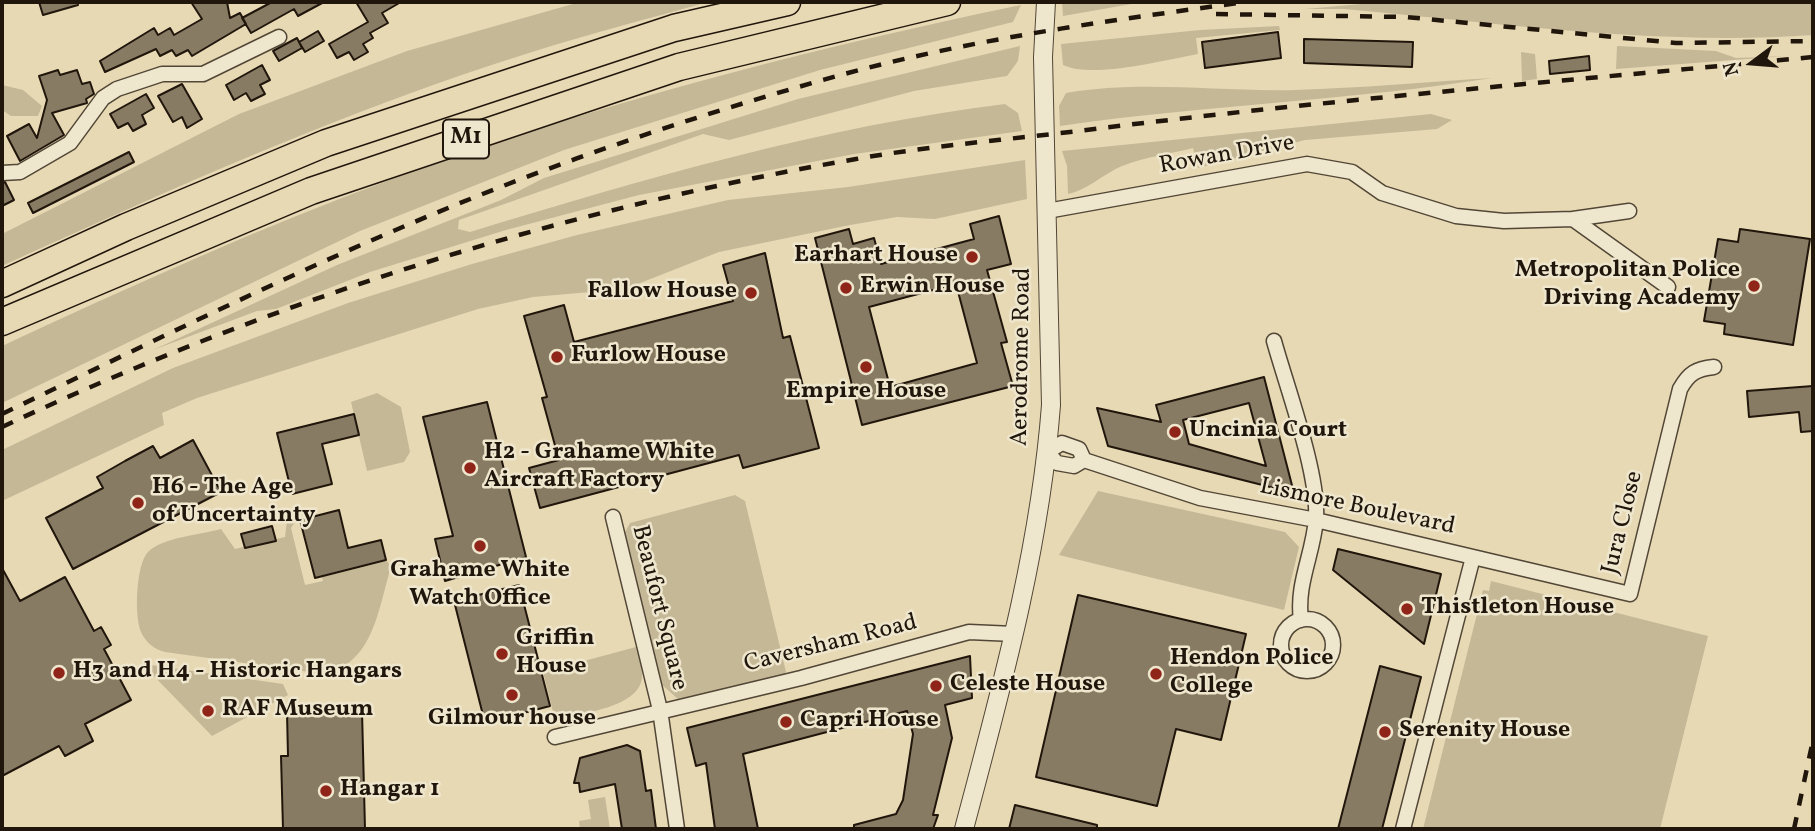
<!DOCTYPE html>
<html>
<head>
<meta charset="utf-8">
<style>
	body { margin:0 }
	#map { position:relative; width:1815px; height:831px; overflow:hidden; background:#e7d9b4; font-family:Vollkorn,serif }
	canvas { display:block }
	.frame { position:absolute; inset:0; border:4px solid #21160c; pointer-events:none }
	.north { position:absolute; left:1717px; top:28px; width:70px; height:70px; -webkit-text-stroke:5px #efe6ce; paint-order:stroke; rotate:254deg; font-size:19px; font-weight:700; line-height:28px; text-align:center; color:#21160c }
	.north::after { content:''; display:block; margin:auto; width:24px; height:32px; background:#21160c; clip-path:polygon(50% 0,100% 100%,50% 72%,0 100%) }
</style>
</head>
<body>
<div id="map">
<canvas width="1815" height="831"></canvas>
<div class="frame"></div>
<div class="north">N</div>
</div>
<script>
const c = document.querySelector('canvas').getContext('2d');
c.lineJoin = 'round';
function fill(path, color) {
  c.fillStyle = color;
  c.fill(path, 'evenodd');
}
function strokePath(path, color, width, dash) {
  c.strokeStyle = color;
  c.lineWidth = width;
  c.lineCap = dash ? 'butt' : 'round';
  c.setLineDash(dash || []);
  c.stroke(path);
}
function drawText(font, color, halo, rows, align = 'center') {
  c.font = font + ' Vollkorn,serif';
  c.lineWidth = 5;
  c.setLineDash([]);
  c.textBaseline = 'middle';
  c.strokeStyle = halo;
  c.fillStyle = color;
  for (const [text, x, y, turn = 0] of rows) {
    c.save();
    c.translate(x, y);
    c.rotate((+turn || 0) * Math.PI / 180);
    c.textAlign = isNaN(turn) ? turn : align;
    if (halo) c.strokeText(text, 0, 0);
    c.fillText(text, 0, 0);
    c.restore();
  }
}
fill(new Path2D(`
	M580,2H708C648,19 588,34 529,53C349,109 173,188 2,266V234L239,114L407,51Z
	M1062,2H1143L1063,16Z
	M1384,2H1813V35C1656,46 1500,23 1344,9H1305Z
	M1021,5L1013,22L820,70L564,150L360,231L2,403V346C131,286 261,227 395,178C598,103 809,49 1021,5Z
	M1279,26L1280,30L1196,38L1198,54C1164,60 1093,79 1063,65L1061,44L1200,30Z
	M1020,46L1018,61L1007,76L914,91L729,140L703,134L459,220L458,229L470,232C643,179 825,126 1005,104L1018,113L1022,131L854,154L639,195L506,230L370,272L276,309L257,311L153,350L337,265L501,200L544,178L798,99Z
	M1617,46L1716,51L1736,58L1786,56L1616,69Z
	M1521,52L1535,54L1537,79L1522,81Z
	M1492,78C1348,101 1203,105 1060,126L1059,106L1066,93C1143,80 1218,92 1295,90C1361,88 1426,82 1492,78Z
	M2,85L23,90L42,106L38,116H11L2,110Z
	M1431,114L1452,120L1437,129L1305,140L1198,168L1193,148C1170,154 1144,157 1122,166C1103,174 1088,190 1068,194L1067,166L1062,151Z
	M1025,160L1027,199L935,219L897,217L850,225L719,252L625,289L533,297L478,309L197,398L162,413L164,425L2,501V450L173,368L348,303L472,264L577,235L728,200L848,187Z
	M377,393L401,407L410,452L404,462L367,471L351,402Z
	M1098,491L1285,532L1299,547L1284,610L1059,555Z
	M735,495L745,501L786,672L782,677L678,699L661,684L624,534L630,523Z
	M298,510L299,516L291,528L305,585L323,581L322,577L387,561L391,567C378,609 374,663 324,674L165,652C154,649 146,643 141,632C134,616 136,564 148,552C163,537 200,535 221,529L235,549L285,537L288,512Z
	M1491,581L1708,636L1660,829H1423L1483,590L1489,591Z
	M636,647C638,655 642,665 642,674C644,708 579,713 555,720L543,672Z
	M151,665L283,684L288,695L212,736L149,671Z
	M605,797L610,829H580L579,821L591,819L588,800Z`), '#c5b897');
const building = new Path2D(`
	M39,2H77L78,5L43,15Z
	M191,2H227L230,18L240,13L246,24L192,56L188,50L176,56L172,50L160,56L156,49L105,72L100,61L154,28L158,35L170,28L174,35L202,19Z
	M272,2H324L298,16L294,9L251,33L242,18Z
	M356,2H401L382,13L388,23L370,33L373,38L363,44L368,52L354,60L349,52L337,58L329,44L368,22Z
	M318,31L324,41L305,52L299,42Z
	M1278,32L1281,58L1205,68L1202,42Z
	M297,38L302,48L279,61L273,51Z
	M1304,39L1413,42L1412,67L1304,63Z
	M1589,56L1590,70L1550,74L1549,61Z
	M262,65L270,80L260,85L265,94L251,101L246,93L234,100L226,85Z
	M58,70L60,75L77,70L82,84L90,82L94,94L86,99L87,103L52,113L64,135L20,161L7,136L29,124L37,138L47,100L39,76Z
	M182,84L202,119L187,128L182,117L173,122L158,96Z
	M146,94L154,108L142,115L146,124L133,131L128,123L118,128L110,114Z
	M129,152L134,162L33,213L28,203Z
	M5,182L14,200L2,206V183Z
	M999,216L1011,264L987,270L1007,342L1001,343L1013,386L862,425L815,238L849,229L853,244L874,238L881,264L974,239L970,224ZM956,284L977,363L890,387L869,307Z
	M1740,229L1810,239L1793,345L1724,334L1725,324L1704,321L1718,239L1738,242Z
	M765,253L783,338L790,336L819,448L743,468L739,455L540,508L529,468L559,460L542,398L547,397L524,316L564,305L574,342L733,301L723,265Z
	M1264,377L1294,493L1108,446L1097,408L1161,422L1156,405ZM1249,403L1266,466L1189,444L1183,420Z
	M1813,386V431L1801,432L1799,412L1749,417L1747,391Z
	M487,402L526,557L445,581L435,539L453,536L423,417Z
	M354,414L359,435L322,444L332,484L292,494L277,433Z
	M193,440L221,492L73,569L46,518L103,488L97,477L125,461L153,446L160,458Z
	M339,510L348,548L381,540L386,560L315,578L300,520Z
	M272,526L276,541L245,548L241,534Z
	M1338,549L1441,574L1424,644L1333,570Z
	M2,568L20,601L65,577L94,631L101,627L111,645L104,649L131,700L85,724L93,741L65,756L59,746L2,776Z
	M519,585L550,706L485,723L454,601Z
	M1078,595L1246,634L1221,740L1176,729L1157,806L1036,777Z
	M970,656L972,698L945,705L952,738L933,815H938L933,829H854V825L896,814L903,800L913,734L907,711L743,754L758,829H715L706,763L696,766L687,728Z
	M1380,666L1421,677L1390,798L1382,829H1338Z
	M353,708V712L362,711L365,829H283L281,756H288L287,713L340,712V709Z
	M627,745L640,751L646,791L651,790L656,829H622L615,784L580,792L579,783H574L580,758Z
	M1015,805L1097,825V829H1009Z`);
fill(building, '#887b63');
strokePath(building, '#21160c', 2);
const minor = new Path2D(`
	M2,173L20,172L70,143L103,98L117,89L162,74H203L279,37
	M1047,211L1307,164L1352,172L1382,193L1456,216L1504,221L1573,219L1629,211
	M1573,219L1668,287
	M1274,341C1287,388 1319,474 1316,519C1313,555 1296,584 1301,620
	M1084,460L1079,449L1062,443L1047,452L1057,463L1074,466L1084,460L1200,498L1316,520L1473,557L1403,829
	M613,517L660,710L677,829
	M1473,557L1630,594L1680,389C1689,373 1696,369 1714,367
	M1281 645a26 26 0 1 1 52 0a26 26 0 1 1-52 0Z
	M555,737L801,678L969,632L1014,634`);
const tertiary = new Path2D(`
	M964,829C1001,689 1040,550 1051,405L1043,57L1046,2`);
const motorway = new Path2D(`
	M2,284L126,227L326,143L674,28L787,2
	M2,322L311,191L679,67L947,2`);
strokePath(minor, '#524736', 17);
strokePath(tertiary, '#524736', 20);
strokePath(motorway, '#21160c', 29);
strokePath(minor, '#efe6ce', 14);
strokePath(tertiary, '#efe6ce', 18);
strokePath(motorway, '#e7d9b4', 26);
strokePath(new Path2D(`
	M1216,14L1406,17L1676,43L1813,41
	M2,414C133,351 264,286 398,229C544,166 695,115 848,73C978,38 1113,20 1246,2
	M2,427C273,300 560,210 856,159C929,146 1004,140 1078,131C1323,100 1568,81 1813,57
	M1794,829L1813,740`), '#21160c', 4.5, [12, 12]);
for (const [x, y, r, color] of [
	[972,257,7,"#8f2418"],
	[1754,286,7,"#8f2418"],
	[846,288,7,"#8f2418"],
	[751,293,7,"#8f2418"],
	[557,357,7,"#8f2418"],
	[866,367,7,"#8f2418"],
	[1175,432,7,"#8f2418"],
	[470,468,7,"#8f2418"],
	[138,503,7,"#8f2418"],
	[480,546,7,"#8f2418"],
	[1407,609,7,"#8f2418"],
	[502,654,7,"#8f2418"],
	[59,673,7,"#8f2418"],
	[1156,674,7,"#8f2418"],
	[936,686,7,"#8f2418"],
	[512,695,7,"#8f2418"],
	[208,711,7,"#8f2418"],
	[786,722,7,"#8f2418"],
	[1385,732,7,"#8f2418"],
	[326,791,7,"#8f2418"]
]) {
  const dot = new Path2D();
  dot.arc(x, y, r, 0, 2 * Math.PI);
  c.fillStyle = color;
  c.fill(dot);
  strokePath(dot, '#efe6ce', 2.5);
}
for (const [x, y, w] of [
	[466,139,46]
]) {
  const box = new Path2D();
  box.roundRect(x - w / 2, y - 19.5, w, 39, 5);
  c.fillStyle = '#efe6ce';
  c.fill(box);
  strokePath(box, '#21160c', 2);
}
drawText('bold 23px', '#21160c', null, [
	["M1",466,139]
]);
drawText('24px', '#21160c', '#efe6ce', [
	["Rowan Drive",1227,156,-10],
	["Aerodrome Road",1023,357,-89],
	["Lismore Boulevard",1357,508,12],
	["Jura Close",1624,523,-76],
	["Beaufort Square",658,608,76],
	["Caversham Road",831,645,-14]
]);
drawText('bold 24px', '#21160c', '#efe6ce', [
	["Earhart House",958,257,"right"],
	["Metropolitan Police",1740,272,"right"],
	["Driving Academy",1740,300,"right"],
	["Erwin House",860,288],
	["Fallow House",737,293,"right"],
	["Furlow House",571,357],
	["Empire House",866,393,"center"],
	["Uncinia Court",1189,432],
	["H2 - Grahame White",484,454],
	["Aircraft Factory",484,482],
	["H6 - The Age",152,489],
	["of Uncertainty",152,517],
	["Grahame White",480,572,"center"],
	["Watch Office",480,600,"center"],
	["Thistleton House",1421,609],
	["Griffin",516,640],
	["House",516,668],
	["Hendon Police",1170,660],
	["College",1170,688],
	["H3 and H4 - Historic Hangars",73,673],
	["Celeste House",950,686],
	["RAF Museum",222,711],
	["Gilmour house",512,720,"center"],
	["Capri House",800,722],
	["Serenity House",1399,732],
	["Hangar 1",340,791]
], 'left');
</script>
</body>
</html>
